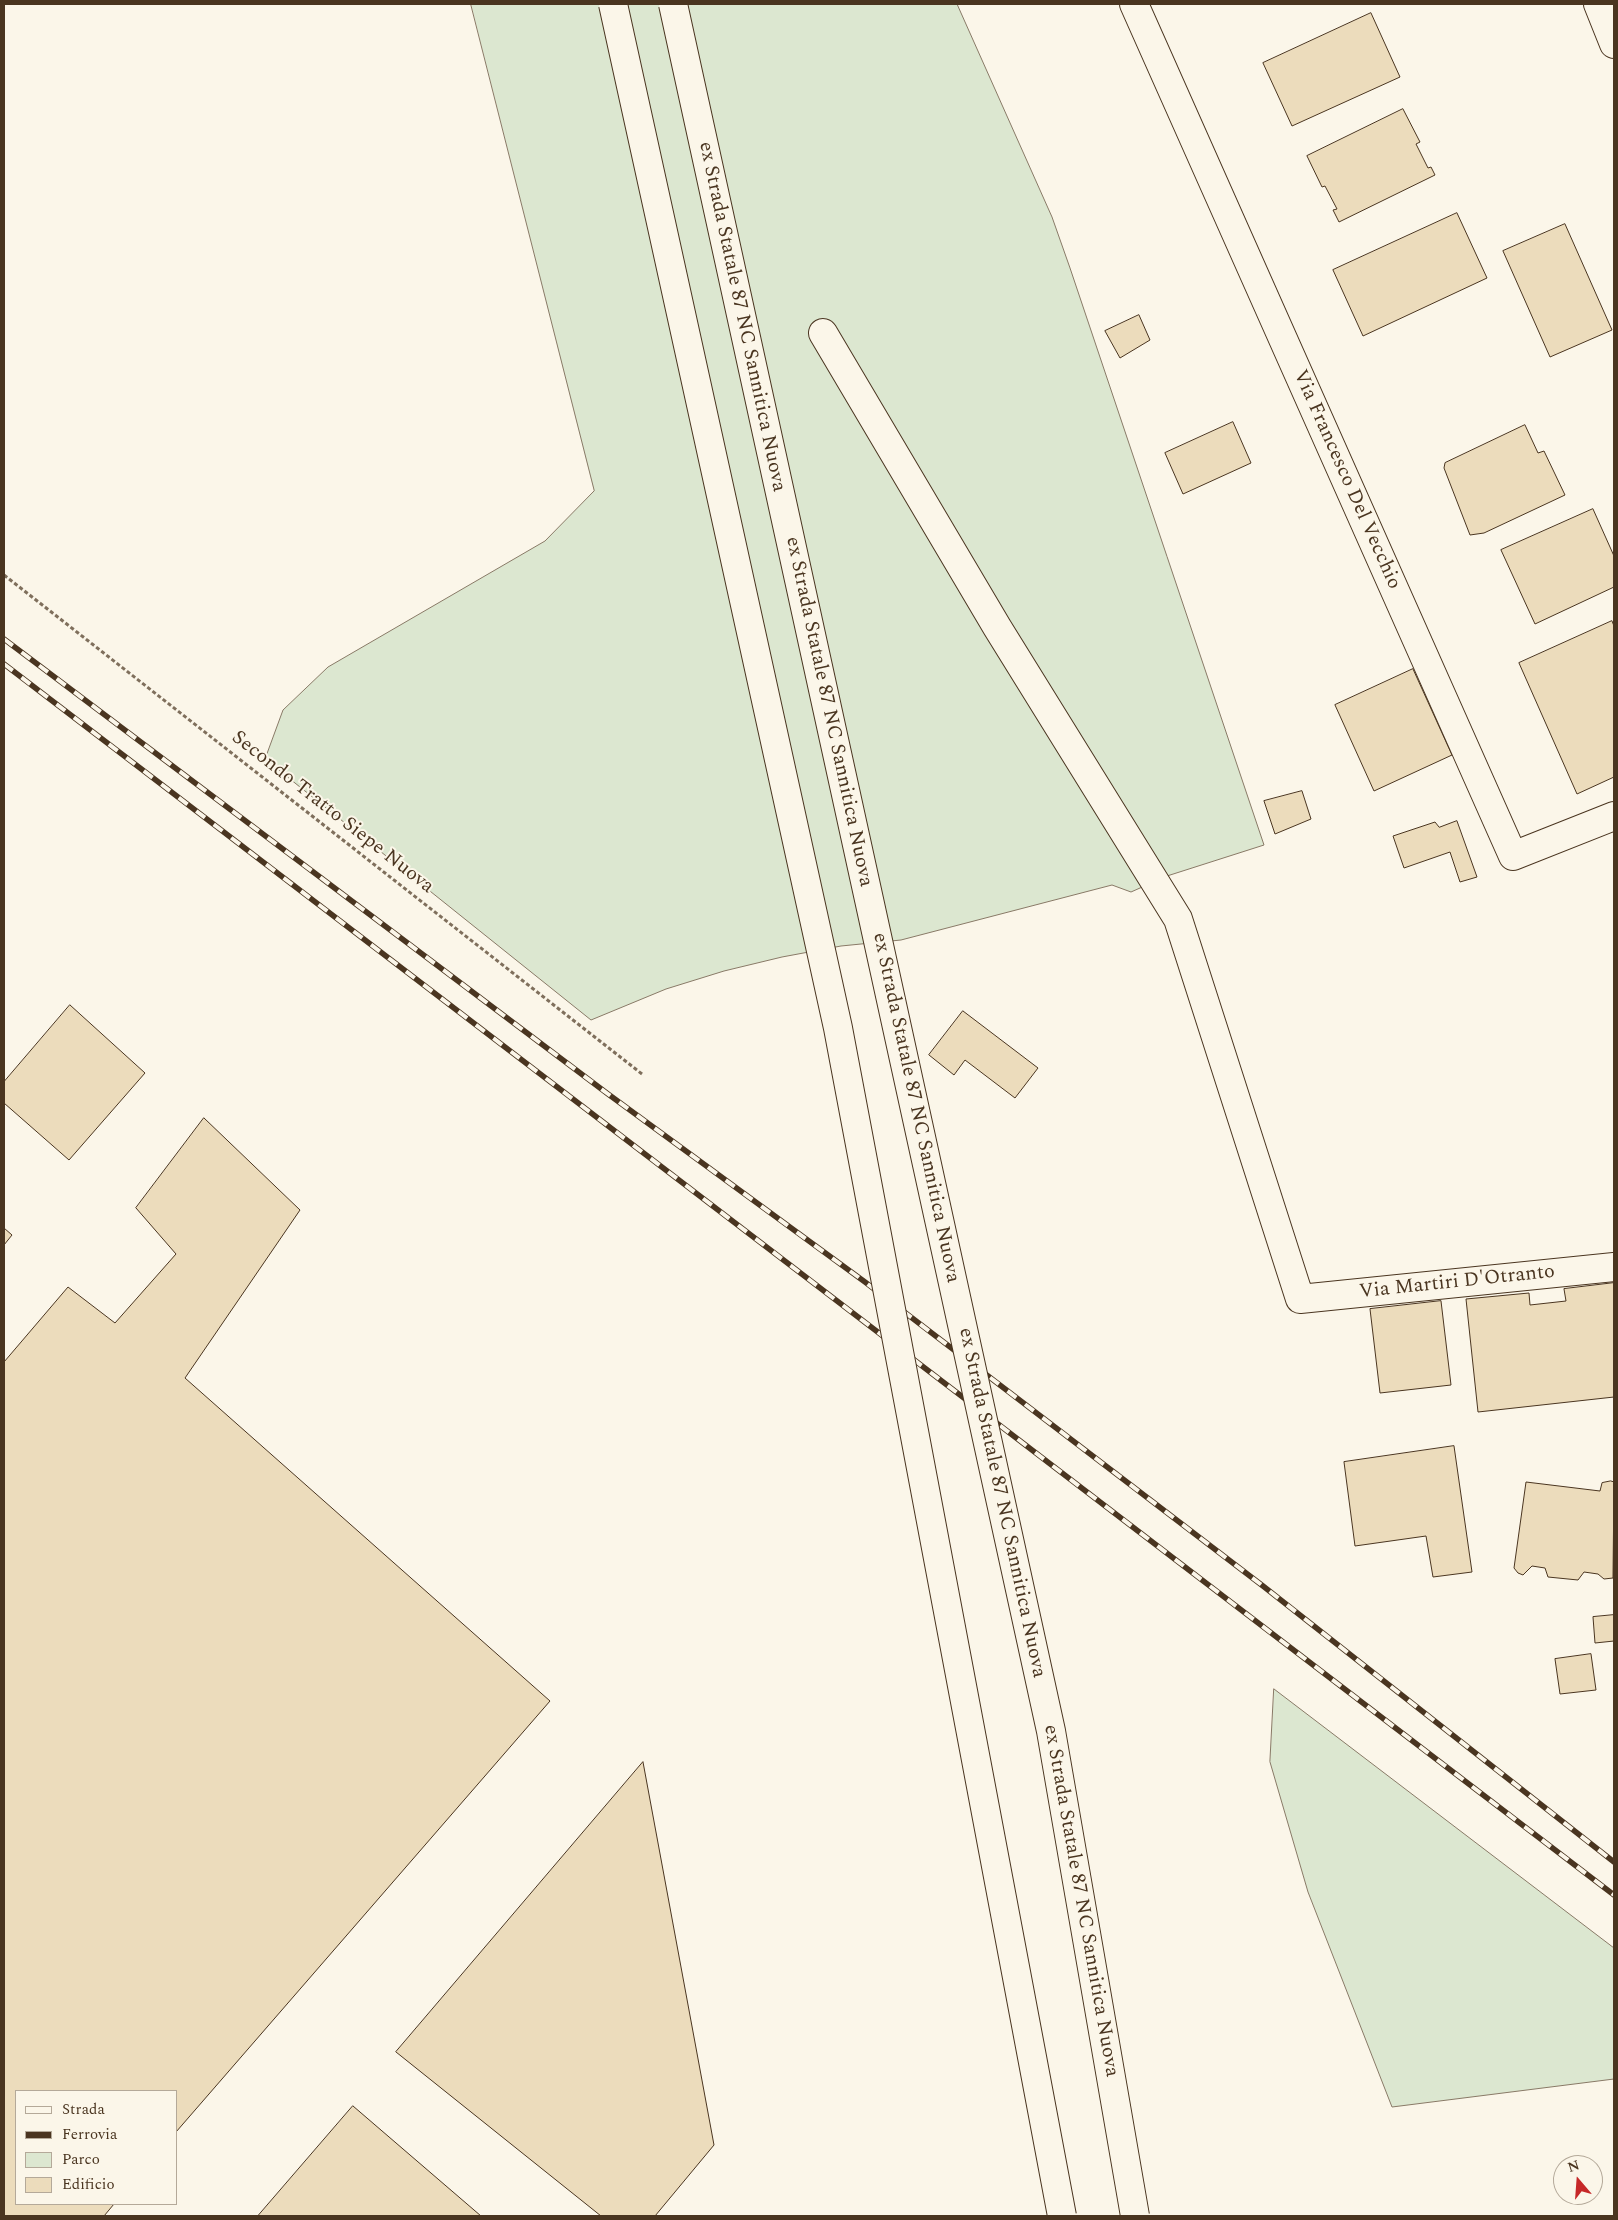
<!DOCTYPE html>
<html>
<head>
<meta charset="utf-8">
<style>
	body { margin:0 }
	#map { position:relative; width:1618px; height:2220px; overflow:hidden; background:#fbf6e9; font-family:Spectral,serif }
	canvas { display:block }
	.frame { position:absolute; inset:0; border:5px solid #4a3520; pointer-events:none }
	.legend { position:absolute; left:15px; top:2090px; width:162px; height:115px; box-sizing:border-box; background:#fbf6e9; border:1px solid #b4a999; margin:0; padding:6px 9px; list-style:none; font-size:15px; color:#4a3520 }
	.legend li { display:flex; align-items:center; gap:10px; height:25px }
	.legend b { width:25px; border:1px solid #b4a999 }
	.north { position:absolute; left:1553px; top:2155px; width:50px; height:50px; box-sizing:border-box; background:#fbf6e9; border:1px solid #b4a999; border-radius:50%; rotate:342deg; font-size:14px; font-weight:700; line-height:20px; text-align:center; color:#4a3520 }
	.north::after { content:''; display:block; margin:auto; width:18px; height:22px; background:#c62828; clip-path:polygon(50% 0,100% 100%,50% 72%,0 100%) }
</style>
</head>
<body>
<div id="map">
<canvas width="1618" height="2220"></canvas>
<div class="frame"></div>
<ul class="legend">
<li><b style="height:6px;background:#fbf6e9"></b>Strada</li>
<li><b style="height:6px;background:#4a3520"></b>Ferrovia</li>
<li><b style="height:14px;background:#dce7d0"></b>Parco</li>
<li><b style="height:14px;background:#ecdcbc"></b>Edificio</li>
</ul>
<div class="north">N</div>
</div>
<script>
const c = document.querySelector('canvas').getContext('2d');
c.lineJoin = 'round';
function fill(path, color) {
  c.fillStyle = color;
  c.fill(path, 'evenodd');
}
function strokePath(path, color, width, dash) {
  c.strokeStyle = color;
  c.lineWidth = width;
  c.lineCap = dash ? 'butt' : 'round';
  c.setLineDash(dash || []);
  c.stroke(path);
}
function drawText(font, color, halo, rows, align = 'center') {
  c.font = font + ' Spectral,serif';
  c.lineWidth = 4;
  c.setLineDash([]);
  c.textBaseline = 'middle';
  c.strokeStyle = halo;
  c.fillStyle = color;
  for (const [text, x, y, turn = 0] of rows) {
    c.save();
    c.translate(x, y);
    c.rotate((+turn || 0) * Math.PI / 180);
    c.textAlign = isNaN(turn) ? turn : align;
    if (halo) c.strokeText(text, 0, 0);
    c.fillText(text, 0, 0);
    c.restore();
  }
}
const green = new Path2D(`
	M471,4H957L1052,217L1070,268L1264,845L1167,876L1131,892L1112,885L901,940L841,946L782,957L724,971L666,989L591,1020L265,759L283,710L328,667L545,541L594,491Z
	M1274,1689L1614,1948V2079L1392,2107L1308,1892L1270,1762Z`);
fill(green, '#dce7d0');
strokePath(green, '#887966', 1);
const building = new Path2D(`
	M1371,13L1400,77L1292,126L1263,63Z
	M1403,109L1420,142L1416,144L1428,168L1431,167L1435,175L1339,222L1333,210L1337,209L1325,186L1322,187L1307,156Z
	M1457,213L1487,278L1363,336L1333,270Z
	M1565,224L1612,330L1550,357L1503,251Z
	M1139,315L1150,340L1120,358L1105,331Z
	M1233,422L1251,463L1183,494L1165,453Z
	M1525,425L1538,453L1544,451L1565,495L1484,533L1470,535L1444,468L1445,463Z
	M1593,509L1614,556V587L1535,624L1501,550Z
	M1612,621L1614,626V777L1577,794L1519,663Z
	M1413,669L1452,755L1374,791L1335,705Z
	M1302,791L1311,819L1275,834L1264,801Z
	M1457,821L1477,877L1460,882L1450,852L1404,868L1393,836L1435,822L1439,827Z
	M70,1005L145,1073L69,1160L4,1103V1082Z
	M963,1011L1038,1068L1015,1098L965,1060L954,1075L929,1055Z
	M204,1118L300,1210L185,1378L550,1701L176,2132V2091H16V2204H114L104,2216H4V1362L68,1287L115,1323L176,1254L136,1208Z
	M4,1228L12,1235L4,1245Z
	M1614,1283V1397L1478,1412L1466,1299L1529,1293L1530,1305L1566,1301L1564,1289Z
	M1441,1301L1451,1385L1380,1393L1370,1309Z
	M1454,1446L1472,1572L1433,1577L1426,1536L1355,1546L1344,1462Z
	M1611,1481L1614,1482L1613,1578L1604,1579L1598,1574L1584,1572L1578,1580L1548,1577L1545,1568L1532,1566L1523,1575L1518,1573L1514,1568L1526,1482L1600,1491L1602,1483Z
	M1614,1615V1641L1595,1643L1593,1617Z
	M1591,1654L1596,1690L1560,1694L1555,1659Z
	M643,1762L714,2145L655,2216H601L396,2052Z
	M353,2106L481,2216H258Z`);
fill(building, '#ecdcbc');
strokePath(building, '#4a3520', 1);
const minor = new Path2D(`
	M1134,4L1513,856L1614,816
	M1598,4L1614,44
	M823,333L997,627L1178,919L1300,1299L1614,1267`);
strokePath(minor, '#4a3520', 30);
strokePath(new Path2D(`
	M4,575L642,1074`), '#7f6f5c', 3, [4, 2.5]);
strokePath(minor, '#fbf6e9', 28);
const rail = new Path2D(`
	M4,639L608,1094L865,1282L1263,1586L1614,1862
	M4,664L1614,1895`);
strokePath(rail, '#4a3520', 5.5);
strokePath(rail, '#fbf6e9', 4, [11]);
const highwayBridge = new Path2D(`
	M613,4L838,1028L1062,2216
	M673,4L1051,1731L1135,2216`);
strokePath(highwayBridge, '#4a3520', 30, []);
strokePath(highwayBridge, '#fbf6e9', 28);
drawText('20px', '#4a3520', '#fbf6e9', [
	["ex Strada Statale 87 NC Sannitica Nuova",741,317,78],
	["Via Francesco Del Vecchio",1346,480,66],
	["ex Strada Statale 87 NC Sannitica Nuova",828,712,78],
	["Secondo Tratto Siepe Nuova",332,813,38],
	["ex Strada Statale 87 NC Sannitica Nuova",915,1108,78],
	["Via Martiri D'Otranto",1457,1283,-6],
	["ex Strada Statale 87 NC Sannitica Nuova",1001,1503,78],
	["ex Strada Statale 87 NC Sannitica Nuova",1080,1901,80]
]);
</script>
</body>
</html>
